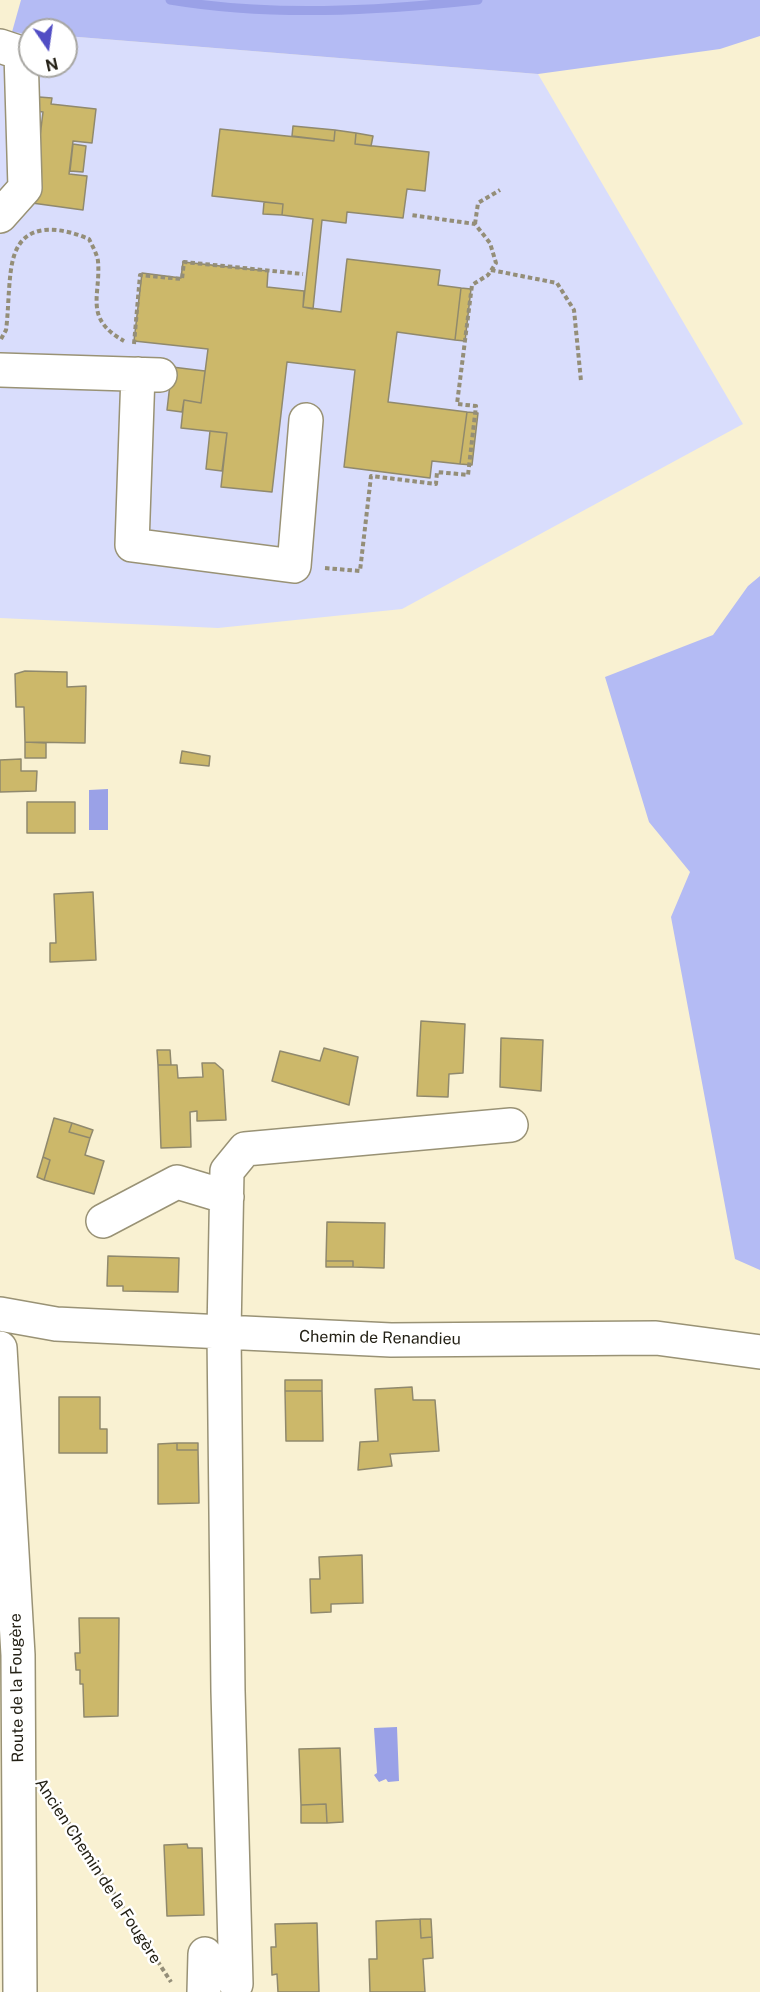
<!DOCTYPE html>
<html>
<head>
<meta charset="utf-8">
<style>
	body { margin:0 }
	#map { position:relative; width:760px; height:1992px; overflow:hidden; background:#f9f1d2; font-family:"Public Sans",sans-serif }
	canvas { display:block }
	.north { position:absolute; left:18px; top:18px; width:60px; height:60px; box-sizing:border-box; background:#fff; border:2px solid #a7a6a2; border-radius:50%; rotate:167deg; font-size:16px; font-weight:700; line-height:24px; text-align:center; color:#242116 }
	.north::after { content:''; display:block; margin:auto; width:21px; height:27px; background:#514dc4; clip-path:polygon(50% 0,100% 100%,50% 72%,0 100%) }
</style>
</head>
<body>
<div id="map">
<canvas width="760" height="1992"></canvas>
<div class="north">N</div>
</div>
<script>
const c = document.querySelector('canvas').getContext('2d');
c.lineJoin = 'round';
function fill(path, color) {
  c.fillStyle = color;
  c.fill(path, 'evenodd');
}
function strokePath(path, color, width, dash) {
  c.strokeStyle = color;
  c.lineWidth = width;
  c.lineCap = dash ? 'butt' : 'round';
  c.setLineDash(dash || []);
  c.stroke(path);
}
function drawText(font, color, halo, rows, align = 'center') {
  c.font = font + ' "Public Sans",sans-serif';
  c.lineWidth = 5;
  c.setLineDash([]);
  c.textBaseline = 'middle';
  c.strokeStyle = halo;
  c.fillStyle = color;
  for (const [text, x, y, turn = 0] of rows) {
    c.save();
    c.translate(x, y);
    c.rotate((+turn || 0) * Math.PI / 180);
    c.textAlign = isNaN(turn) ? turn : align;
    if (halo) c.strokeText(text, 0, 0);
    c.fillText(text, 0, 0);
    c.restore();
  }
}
fill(new Path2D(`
	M0,30L30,34V66H66V36L538,74L743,424L402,609L218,628L0,618Z`), '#d9ddfc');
fill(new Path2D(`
	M21,0H760V36L720,49L538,74L66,36V30H30V34L12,32Z
	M760,576V1270L735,1259L671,917L690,872L649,822L605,677L713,635L748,586Z`), '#b4bbf4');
fill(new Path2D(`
	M108,789V830H89V790Z
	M397,1727L399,1781L388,1782L386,1779L379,1782L374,1775L377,1773L374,1728Z`), '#9aa1e7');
strokePath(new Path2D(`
	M170,0C272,17 376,11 478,0`), '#9aa1e7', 9);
const building = new Path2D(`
	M39,97L52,98L51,104L96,109L92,143L73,141L69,174L87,176L83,210L32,203L43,112L37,111Z
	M293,126L335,130L334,141L292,136Z
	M220,129L334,141L335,130L356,133L355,144L429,152L425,191L407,189L403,218L347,212L346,223L322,220L313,309L303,307L313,219L282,215L283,204L212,196Z
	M356,133L373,136L371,146L355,144Z
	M73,144L86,146L83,172L70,171Z
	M264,202L283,204L282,215L263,214Z
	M347,259L440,270L438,285L461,288L455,340L397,332L388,402L467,412L460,464L432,461L430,478L344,467L355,370L287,362L272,492L221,487L227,433L181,428L184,400L201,403L208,349L134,341L142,273L181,278L183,262L268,271L267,287L304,291L303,307L341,312Z
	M461,288L471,289L465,341L455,340Z
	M172,367L205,371L201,403L184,400L182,412L167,410Z
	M467,412L478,413L472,465L460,464Z
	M210,431L227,433L222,471L206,469Z
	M25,671L67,672V687L86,686L85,743L25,742L24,707H16L15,674Z
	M25,742L46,743V758H25Z
	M182,751L210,756L209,766L180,763Z
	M21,759V771H37L36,791L0,792V760Z
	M27,802H75V833H27Z
	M93,892L96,960L50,962V943H56L54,894Z
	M421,1021L465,1024L463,1073L449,1074L448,1097L417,1096Z
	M501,1038L543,1040L541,1091L500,1087Z
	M324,1048L358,1057L349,1105L272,1081L280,1051L320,1061Z
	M157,1050H170L171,1065H158Z
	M202,1063H215L223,1070L226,1120L197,1121V1111L190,1112L191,1147L161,1148L158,1065H177L178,1078L203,1077Z
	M54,1118L72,1123L69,1132L90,1138L85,1155L104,1161L94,1194L44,1180L50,1160L43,1157Z
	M72,1123L93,1130L90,1138L69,1132Z
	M43,1157L50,1160L44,1180L37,1177Z
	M327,1222L385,1223L384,1268L353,1267V1261H326Z
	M108,1256L179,1258L178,1292L123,1291V1286H107Z
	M326,1261H353V1267H326Z
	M285,1380H322V1391H285Z
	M412,1387L413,1400H435L439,1451L390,1454L392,1466L358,1470L360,1442L378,1441L375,1389Z
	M285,1391H322L323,1441H286Z
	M59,1397H100V1429H107V1453H59Z
	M177,1443V1450H198L199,1503L158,1504V1444Z
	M177,1443H198V1450H177Z
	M362,1555L363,1603L331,1604V1612L311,1613L310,1579H320L319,1557Z
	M79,1618H119L118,1716L84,1717L83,1684H80V1670H76L75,1653H80Z
	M340,1748L343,1822L327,1823L326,1804L301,1805L299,1749Z
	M326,1804L327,1823H301V1805Z
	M187,1844L188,1848H202L204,1915L167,1916L164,1845Z
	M420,1919L421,1938L432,1937L433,1958L423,1959L425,1992H370L369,1959H377L376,1921Z
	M420,1919H431L432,1937L421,1938Z
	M317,1923L319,1992H278L277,1974L272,1975L271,1947H276L275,1924Z`);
fill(building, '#ccb86a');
strokePath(building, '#90896d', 1.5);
const minor = new Path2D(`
	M0,46L21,53L25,188L0,216
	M0,370L160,375
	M138,374L132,545L294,566L306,420
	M103,1221L177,1182L227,1197
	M0,1314L56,1324L391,1340L656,1338L760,1352
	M0,1348L18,1655L20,1992
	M236,1984L228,1691L224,1333L227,1171L245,1149L511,1125
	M204,1992L205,1954`);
strokePath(minor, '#999275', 36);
strokePath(new Path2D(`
	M475,224L478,203L500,190
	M491,270L557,283L574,310L581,381
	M1,339L6,330C9,309 8,274 14,256C25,220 63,228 89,239C92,245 97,254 98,261C101,296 83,318 124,341
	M134,344L140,275L182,279L184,262L303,274
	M325,568L360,571L371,476L436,484L437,472L468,475L476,406L457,404L472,285L488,275L496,263L490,243L475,224L411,215
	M52,1797L171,1982`), '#948e78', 4, [4.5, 3]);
strokePath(minor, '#fff', 33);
drawText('16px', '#242116', '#fff', [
	["Chemin de Renandieu",380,1338,1],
	["Route de la Fougère",17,1688,-91],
	["Ancien Chemin de la Fougère",98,1871,57]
]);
</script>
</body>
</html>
